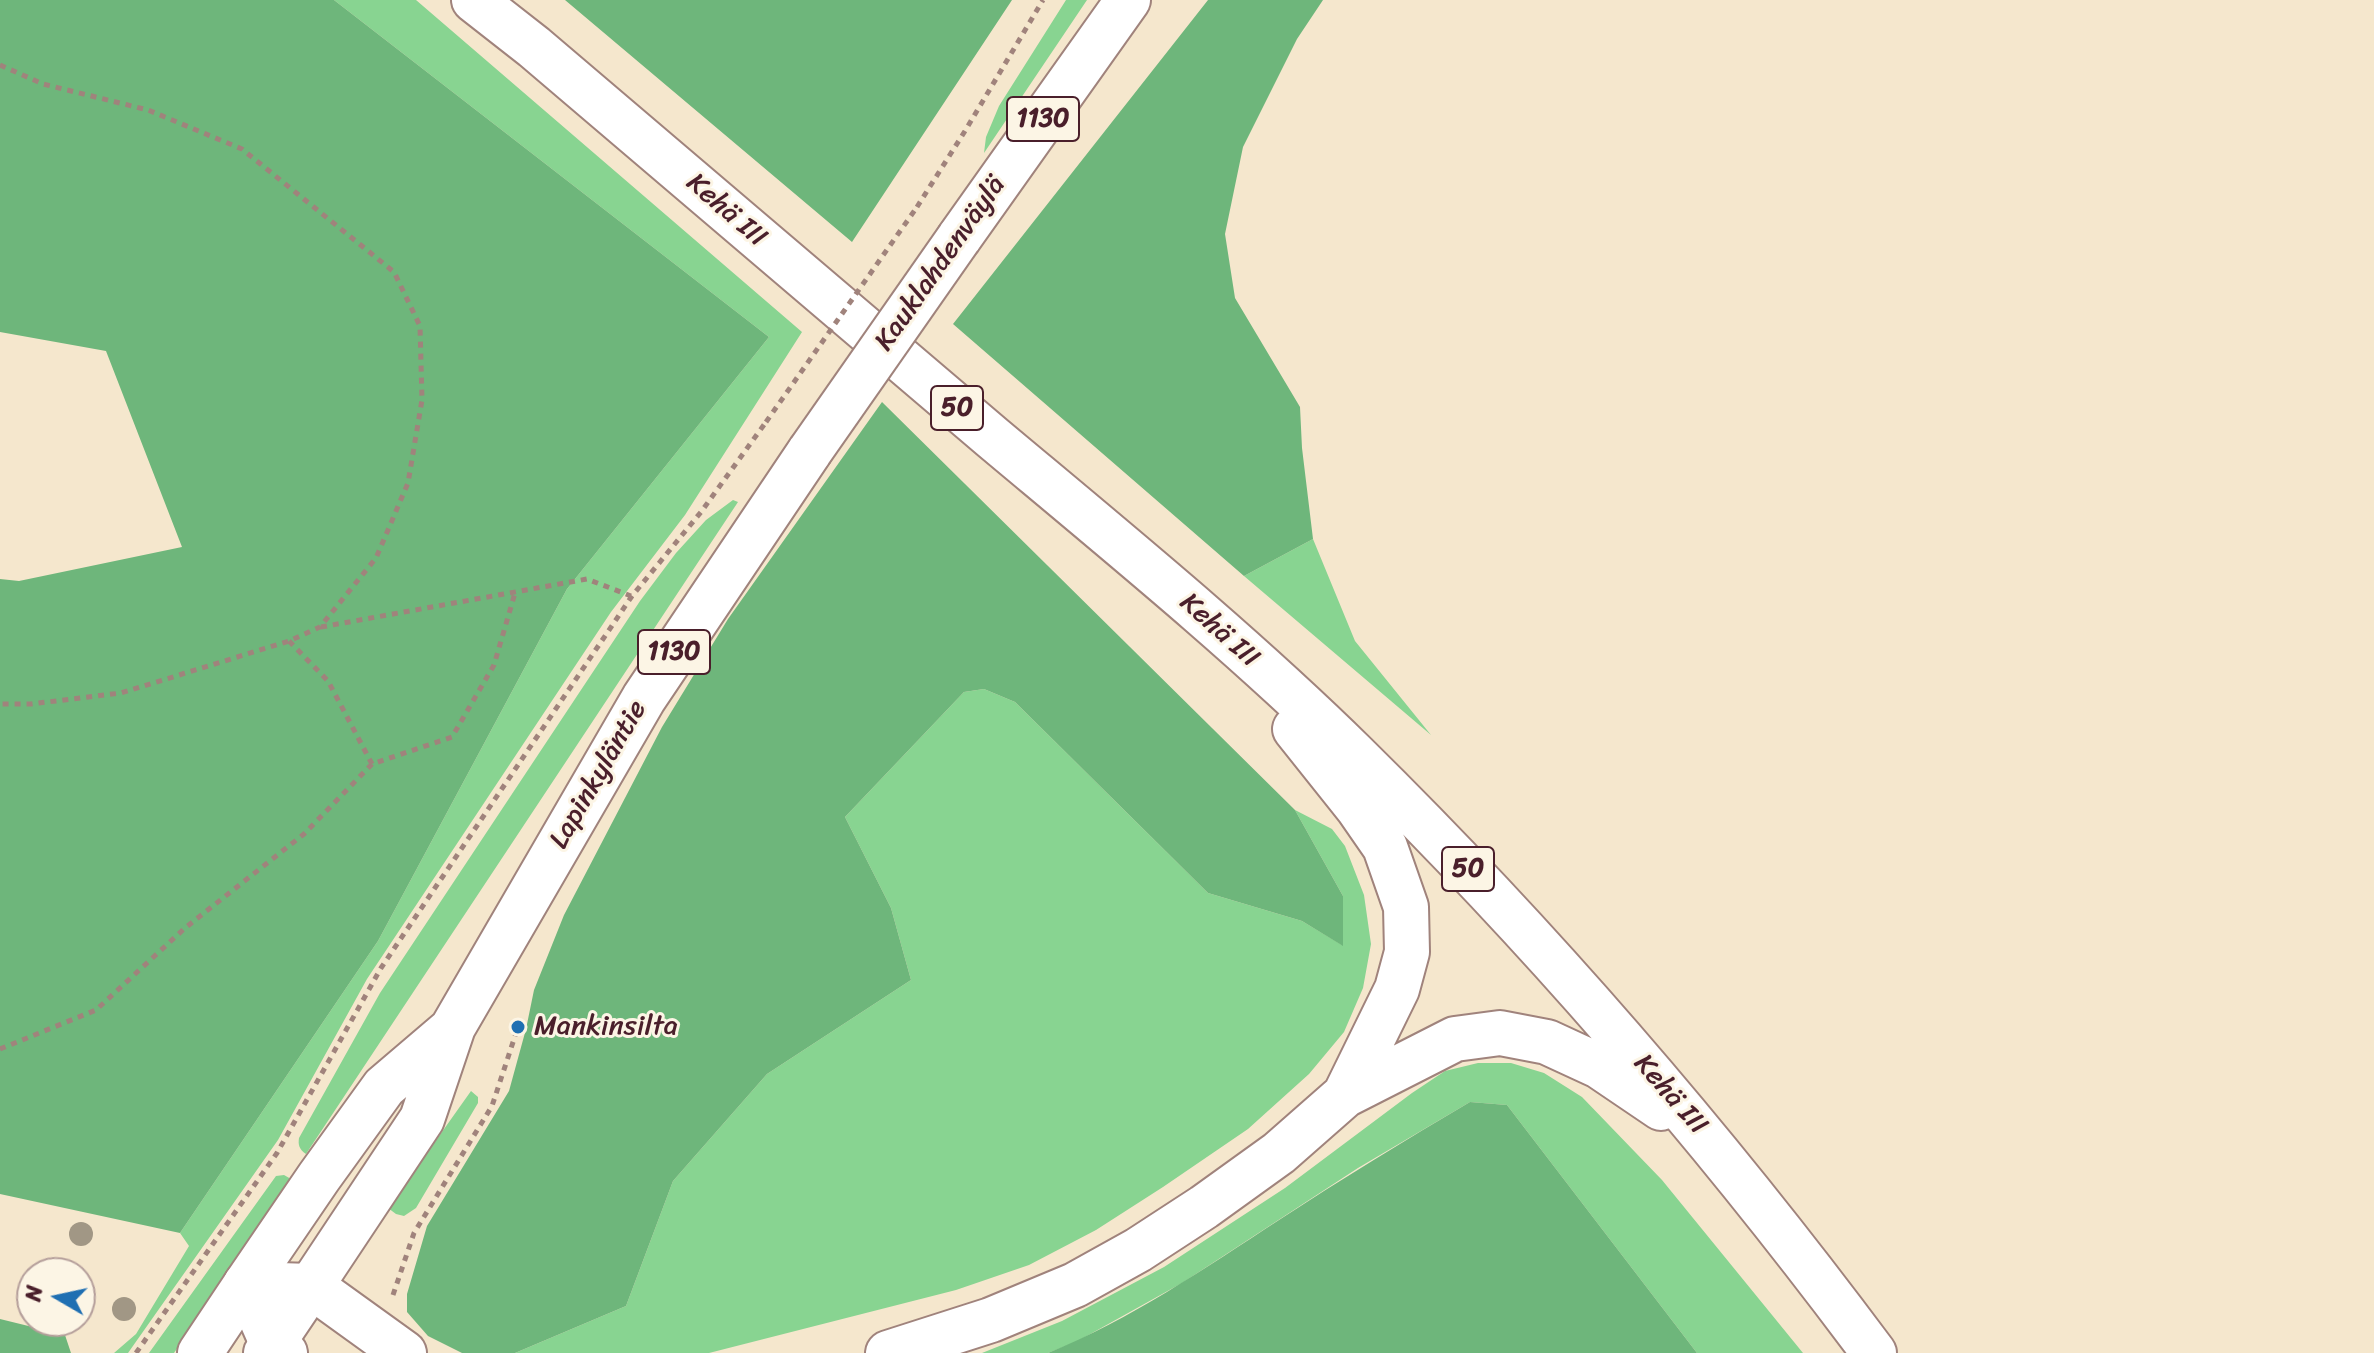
<!DOCTYPE html>
<html>
<head>
<meta charset="utf-8">
<style>
	body { margin:0 }
	#map { position:relative; width:2374px; height:1353px; overflow:hidden; background:#f5e7cd; font-family:Sriracha,sans-serif }
	canvas { display:block }
	.north { position:absolute; left:16px; top:1257px; width:80px; height:80px; box-sizing:border-box; background:#fcf5e5; border:2px solid #b59f9b; border-radius:50%; rotate:279deg; font-size:22px; font-weight:700; line-height:32px; text-align:center; color:#4a1f2b }
	.north::after { content:''; display:block; margin:auto; width:28px; height:36px; background:#1f6fb2; clip-path:polygon(50% 0,100% 100%,50% 72%,0 100%) }
</style>
</head>
<body>
<div id="map">
<canvas width="2374" height="1353"></canvas>
<div class="north">N</div>
</div>
<script>
const c = document.querySelector('canvas').getContext('2d');
c.lineJoin = 'round';
function fill(path, color) {
  c.fillStyle = color;
  c.fill(path, 'evenodd');
}
function strokePath(path, color, width, dash) {
  c.strokeStyle = color;
  c.lineWidth = width;
  c.lineCap = dash ? 'butt' : 'round';
  c.setLineDash(dash || []);
  c.stroke(path);
}
function drawText(font, color, halo, rows, align = 'center') {
  c.font = font + ' Sriracha,sans-serif';
  c.lineWidth = 6;
  c.setLineDash([]);
  c.textBaseline = 'middle';
  c.strokeStyle = halo;
  c.fillStyle = color;
  for (const [text, x, y, turn = 0] of rows) {
    c.save();
    c.translate(x, y);
    c.rotate((+turn || 0) * Math.PI / 180);
    c.textAlign = isNaN(turn) ? turn : align;
    if (halo) c.strokeText(text, 0, 0);
    c.fillText(text, 0, 0);
    c.restore();
  }
}
fill(new Path2D(`
	M334,0H416L802,332L685,515L611,612L367,979L278,1140L128,1353H114L136,1334L189,1246L180,1233L378,941L567,589L769,337Z
	M1066,0H1087L984,153L986,137L999,106Z
	M733,500L738,502L306,1154C299,1149 298,1145 299,1138L380,993L640,601L676,553L706,520Z
	M1313,539L1355,641L1431,735L1244,576Z
	M984,689L1015,702L1208,893L1302,921L1342,945L1343,896L1295,810L1332,829L1345,846L1364,895L1371,944L1363,988L1344,1032L1309,1074L1248,1129L1163,1187L1096,1230L1029,1265L956,1290L709,1353H515L626,1306L673,1181L767,1074L911,980L891,908L845,817L964,692Z
	M1478,1063H1511L1544,1073L1582,1097L1662,1180L1803,1353H1697L1507,1105L1470,1102L1358,1168L1182,1283L1076,1342L1048,1353H982L1062,1321L1164,1267L1285,1188L1412,1093L1445,1071Z
	M471,1091L478,1097V1103L416,1208L404,1216L396,1214L388,1208Z
	M284,1175L291,1179L174,1353H149L276,1176Z`), '#88d491');
fill(new Path2D(`
	M0,0H334L769,337L567,589L378,941L180,1233L0,1194V579L19,581L182,547L106,351L0,332Z
	M565,0H1012L852,242Z
	M1208,0H1323L1297,39L1243,147L1225,234L1235,298L1300,407L1302,448L1313,539L1244,576L953,324Z
	M882,402L1295,810L1343,896V946L1302,921L1208,893L1015,702L984,689L964,692L845,817L891,908L911,980L767,1074L673,1181L626,1306L515,1353H462L428,1336L407,1312V1294L427,1226L509,1091L526,1029L534,990L564,915L662,727L728,619Z
	M1470,1102L1507,1105L1697,1353H1048C1130,1320 1205,1268 1279,1220C1342,1179 1405,1140 1470,1102Z
	M0,1319L65,1335L71,1353H0Z`), '#6eb67b');
const secondary = new Path2D(`
	M200,1353L246,1284
	M266,1353L311,1286`);
const primary = new Path2D(`
	M959,238L1128,0
	M246,1284L319,1177L384,1087L452,1029
	M311,1286L422,1119L453,1027L644,698L810,451`);
const highway = new Path2D(`
	M474,0L534,47C687,177 840,308 993,438C1116,541 1241,643 1355,755C1544,941 1716,1141 1874,1353
	M1295,729L1358,808L1385,847L1406,907L1407,952L1397,989L1345,1095
	M285,1353L272,1343L246,1284L311,1286L404,1353
	M888,1353L991,1320L1075,1285L1138,1250L1204,1207L1279,1153L1345,1095L1455,1039L1500,1033L1547,1042L1599,1066L1661,1108`);
strokePath(secondary, '#a0837c', 48);
strokePath(primary, '#a0837c', 48);
strokePath(highway, '#a0837c', 48);
strokePath(new Path2D(`
	M0,65L43,84L148,110L242,149L394,272L420,326L422,400L408,483L376,558L320,627L289,641L121,693L31,704H0
	M917,207L965,131L1043,0
	M321,627L587,579L631,596
	M289,641L328,681L372,764
	M0,1049L96,1010L185,928L304,834L372,764L452,737L494,665L515,593
	M393,1295L414,1233L492,1106L518,1027
	M136,1353L277,1153L381,968L632,596L701,512L766,422`), '#a0837c', 5, [6, 6]);
strokePath(secondary, '#fff', 44);
strokePath(primary, '#fff', 44);
strokePath(highway, '#fff', 44);
const primaryBridge = new Path2D(`
	M810,451L959,238`);
strokePath(primaryBridge, '#a0837c', 48, []);
strokePath(new Path2D(`
	M766,422L917,207`), '#a0837c', 5, [6, 6]);
strokePath(primaryBridge, '#fff', 44);
c.fillStyle = '#a19785';
for (const [x, y] of [
	[81,1234],
	[124,1309]
]) {
  c.beginPath();
  c.arc(x, y, 12, 0, 2 * Math.PI);
  c.fill();
}
for (const [x, y, r, color] of [
	[518,1027,8,"#1f6fb2"]
]) {
  const dot = new Path2D();
  dot.arc(x, y, r, 0, 2 * Math.PI);
  c.fillStyle = color;
  c.fill(dot);
  strokePath(dot, '#fcf5e5', 3);
}
for (const [x, y, w] of [
	[1043,119,72],
	[957,408,52],
	[674,652,72],
	[1468,869,52]
]) {
  const box = new Path2D();
  box.roundRect(x - w / 2, y - 22, w, 44, 6);
  c.fillStyle = '#fcf5e5';
  c.fill(box);
  strokePath(box, '#4a1f2b', 2);
}
drawText('bold 26px', '#4a1f2b', null, [
	["1130",1043,119],
	["50",957,408],
	["1130",674,652],
	["50",1468,869]
]);
drawText('28px', '#4a1f2b', '#fcf5e5', [
	["Kehä III",726,211,41],
	["Kauklahdenväylä",941,264,-55],
	["Kehä III",1219,631,42],
	["Lapinkyläntie",599,775,-60],
	["Kehä III",1670,1095,49]
]);
drawText('28px', '#4a1f2b', '#fcf5e5', [
	["Mankinsilta",534,1027]
], 'left');
</script>
</body>
</html>
